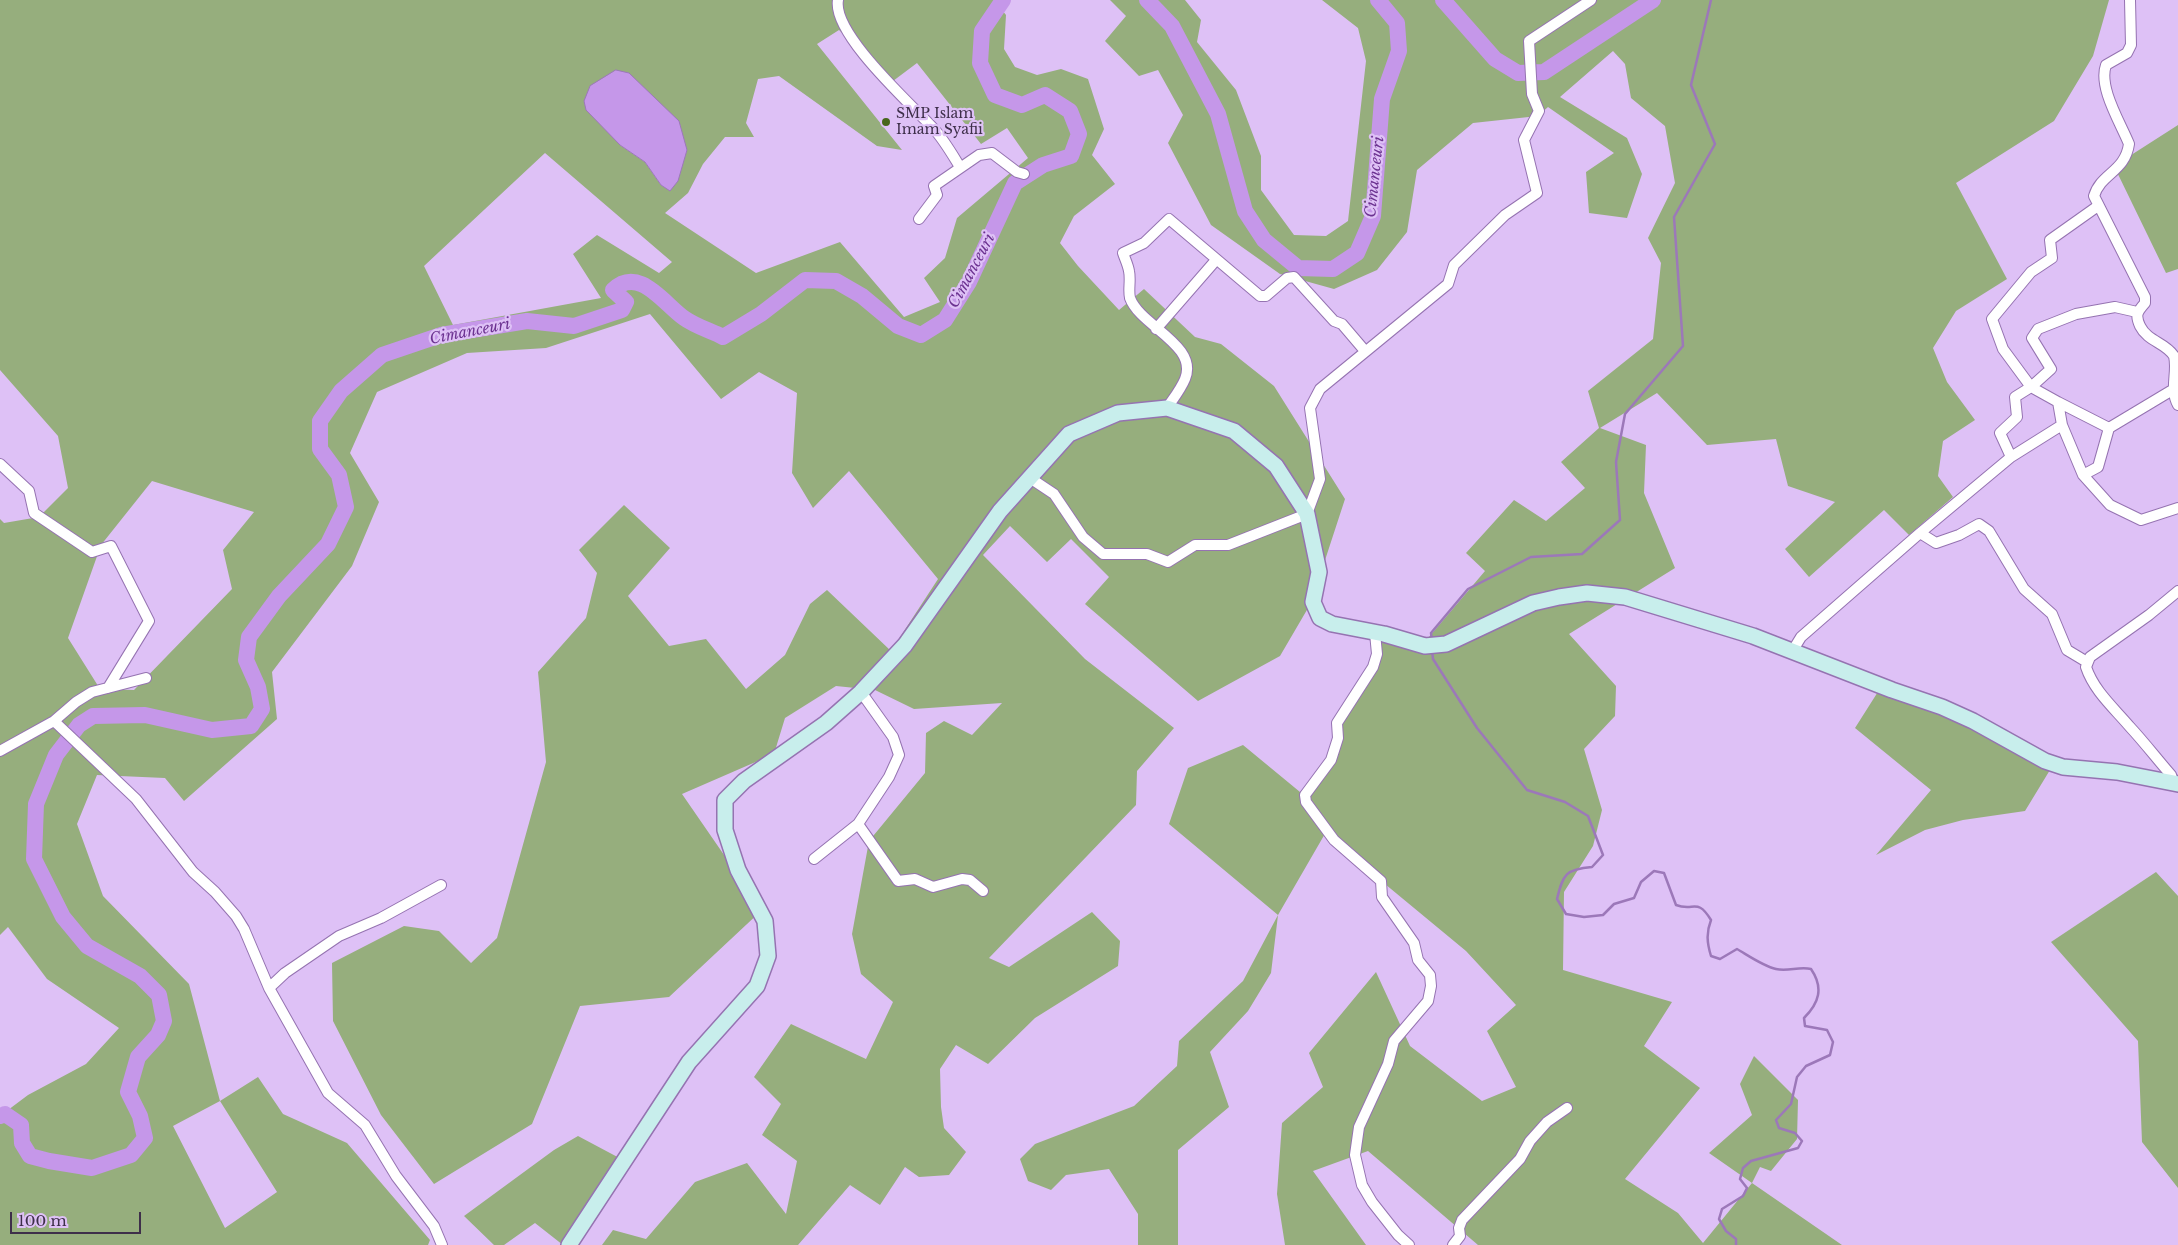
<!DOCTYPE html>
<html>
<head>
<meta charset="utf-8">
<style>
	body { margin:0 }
	#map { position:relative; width:2178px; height:1245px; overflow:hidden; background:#dec1f6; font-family:"Libre Baskerville",serif }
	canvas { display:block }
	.scale { position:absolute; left:10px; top:1212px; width:131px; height:22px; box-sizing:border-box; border:2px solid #3e2f4a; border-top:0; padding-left:6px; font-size:15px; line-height:18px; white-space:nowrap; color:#3e2f4a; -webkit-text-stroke:4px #dec1f6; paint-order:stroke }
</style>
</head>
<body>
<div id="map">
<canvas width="2178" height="1245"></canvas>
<div class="scale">100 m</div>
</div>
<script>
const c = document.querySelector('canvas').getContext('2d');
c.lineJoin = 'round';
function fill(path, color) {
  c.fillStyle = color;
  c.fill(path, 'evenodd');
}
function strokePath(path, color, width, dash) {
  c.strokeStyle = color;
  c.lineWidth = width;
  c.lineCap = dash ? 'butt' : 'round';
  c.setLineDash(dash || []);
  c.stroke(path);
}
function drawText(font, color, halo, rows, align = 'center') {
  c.font = font + ' "Libre Baskerville",serif';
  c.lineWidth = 4.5;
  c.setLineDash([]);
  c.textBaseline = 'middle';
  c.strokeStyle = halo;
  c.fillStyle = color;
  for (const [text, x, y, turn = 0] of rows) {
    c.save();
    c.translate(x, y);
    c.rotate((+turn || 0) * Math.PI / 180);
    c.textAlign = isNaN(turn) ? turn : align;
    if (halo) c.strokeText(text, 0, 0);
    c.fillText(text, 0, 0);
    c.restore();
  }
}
fill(new Path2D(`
	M0,0H994L1006,15L1004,49L1015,67L1037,75L1061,69L1088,79L1104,129L1092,155L1115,184L1074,216L1060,243L1078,266L1119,310L1144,289L1195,337L1221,344L1274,386L1345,499L1311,603L1280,656L1198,701L1085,604L1109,577L1071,539L1047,562L1010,526L983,555L1085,659L1174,728L1137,771L1136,805L989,958L1009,967L1092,912L1120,941L1118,966L1035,1018L988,1064L956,1045L940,1069L941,1107L944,1128L966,1152L949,1175L919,1177L905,1167L880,1205L850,1185L798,1245H602L613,1230L646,1239L695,1182L747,1163L786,1214L797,1161L762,1135L781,1104L754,1077L791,1024L866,1059L893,1002L861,974L852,934L869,841L925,773L926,733L944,721L972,735L1002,703L914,709L875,690L836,686L785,718L774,754L682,794L762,910L669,997L580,1006L532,1124L434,1184L381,1115L333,1021L332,963L404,926L439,931L471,963L497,938L546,762L538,672L586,618L597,573L579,550L624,505L670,548L628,596L669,646L706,639L746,689L785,655L810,604L827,590L891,651L938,579L849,471L813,508L792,473L797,393L759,372L721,399L650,314L546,348L467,353L377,392L350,453L379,502L352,566L272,672L277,719L184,801L165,778L97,775L77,824L103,896L189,984L220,1101L258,1077L283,1114L347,1143L430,1240L428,1245H0V1116L28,1095L86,1064L119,1028L47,979L8,927L0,935V519L4,523L39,517L68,488L58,436L0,370ZM839,30L893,81L917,63L981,144L1007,128L1028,158L957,218L945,258L924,278L940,302L904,317L840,242L756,273L665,213L688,193L703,164L725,137H754L746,123L758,79L779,76L877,146L902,150L817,44ZM590,86L670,190L661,185L645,162L620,145ZM545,153L672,262L659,273L597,235L573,254L601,298L453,325L424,266ZM152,481L254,512L223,550L232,589L134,690L100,689L68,638L101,545ZM220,1101L277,1192L225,1228L173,1126Z
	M1110,0H1185L1201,20L1197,42L1236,90L1261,156V190L1294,235L1326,236L1348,221L1366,61L1358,28L1322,0H2109L2093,56L2054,121L1956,183L2007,279L1956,311L1933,348L1947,382L1975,420L1943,441L1938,476L1953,497L1909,535L1884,510L1809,577L1785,549L1835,502L1788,486L1776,439L1707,445L1657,393L1600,428L1646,445L1644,493L1675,568L1569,634L1616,686L1615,716L1584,749L1602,810L1593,846L1564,892L1563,970L1672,1002L1644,1046L1700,1088L1625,1179L1678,1213L1703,1243L1752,1183L1709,1153L1752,1115L1740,1084L1754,1056L1798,1100L1797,1139L1771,1171L1760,1167L1752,1183L1842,1245H1478L1368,1151L1313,1171L1366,1245H1285L1277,1194L1282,1123L1323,1087L1309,1053L1376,972L1410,1046L1482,1101L1516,1087L1487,1031L1516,1005L1466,951L1385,884L1326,832L1278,915L1271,973L1248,1011L1210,1052L1229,1107L1178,1150V1245H1138V1214L1109,1169L1066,1175L1051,1190L1028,1181L1020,1159L1035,1144L1134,1106L1177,1066L1179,1041L1243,981L1278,915L1169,824L1188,768L1243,745L1300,792L1333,759L1338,715L1373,661L1374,633L1423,644L1485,571L1466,553L1514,500L1546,521L1585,488L1561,462L1599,428L1588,391L1653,339L1661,263L1648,238L1675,183L1665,126L1631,98L1625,64L1613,51L1560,97L1627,138L1642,174L1627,218L1589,213L1586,172L1614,153L1548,107L1538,116L1473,123L1417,170L1407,232L1377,270L1334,289L1280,274L1211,225L1168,143L1183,115L1158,70L1139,76L1105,41L1126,16Z
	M2178,125V269L2166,273L2114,166Z
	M1881,687L2053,765L2025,811L1963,820L1925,830L1876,855L1931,790L1855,728Z
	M2156,872L2178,896V1188L2142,1142L2138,1041L2051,942Z
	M578,1136L625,1161L563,1245L535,1223L504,1245H494L464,1216L554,1150Z`), '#96ae7d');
const water = new Path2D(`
	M616,70L629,73L679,121L687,150L678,181L670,191L661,185L645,162L620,145L586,110L584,101L590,86Z`);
fill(water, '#c597e9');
strokePath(water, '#9c78b9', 1);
strokePath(new Path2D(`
	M1432,640L1431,633L1468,589L1531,557L1582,554L1620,520L1616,462L1625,414L1683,346L1674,217L1715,144L1691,85L1711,0
	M1432,650L1433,659L1477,728L1527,790L1565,802L1588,816L1603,855L1592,867C1566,869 1563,874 1557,899L1566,914L1584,917L1603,915L1614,904L1634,898L1641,882L1654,871L1664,873L1676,905C1694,912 1697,897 1711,920C1706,933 1707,943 1711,956L1720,959L1737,949C1749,956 1763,966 1776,969C1788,972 1799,966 1811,969C1824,988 1819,1003 1804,1018L1805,1026L1827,1030L1833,1042L1830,1055L1806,1066L1797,1077L1791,1104L1776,1120L1779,1128L1795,1133L1802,1141L1798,1148L1751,1161L1743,1168L1740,1179L1747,1188L1743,1196L1722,1209L1719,1219L1726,1231L1736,1239V1245`), '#9c78b9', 2.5);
strokePath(new Path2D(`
	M1147,0L1172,26L1218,114L1245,211L1264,240L1298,268L1333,269L1357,253L1373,216L1382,99L1399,51L1397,23L1378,0
	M1443,0L1495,59L1518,73L1544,72L1653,0
	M0,1116L5,1114L21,1125L22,1143L30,1156L49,1161L92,1168L131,1155L145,1138L140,1116L128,1092L138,1057L158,1035L164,1021L159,995L140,976L87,946L63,917L34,859L36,804L56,755L79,725L93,716L145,715L212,730L251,726L262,709L258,687L246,660L249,637L279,596L328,544L346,507L339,475L320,449V421L341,391L382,355L441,335L527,321L574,326L622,310L626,302L613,290C639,265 664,304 684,318C695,326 711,331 723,337L761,314L805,280L836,281L862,296L898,326L921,335L945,320L969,282L1015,183L1043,165L1071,156L1079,134L1070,111L1045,95L1022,105L995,95L980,63L982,31L1003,0`), '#c597e9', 16);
const street = new Path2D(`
	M838,0C832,34 911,104 934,129C944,140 952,154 960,167
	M2130,0L2131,45L2127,53L2106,65C2098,87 2120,122 2129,144C2125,172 2101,173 2094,196L2145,297V303C2137,312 2135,315 2140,326C2148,342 2165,342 2174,356C2178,372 2169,389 2178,405
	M919,219L937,195L934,186L979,155L992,153L1017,172L1024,174
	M1156,329L1216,260
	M2058,402L2109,428
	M1167,408C1173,399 1181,389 1185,379C1199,345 1140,326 1130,298C1128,290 1131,280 1129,271C1128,265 1125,259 1123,253L1144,243L1169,219L1260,296H1266L1287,278L1294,277L1334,321L1342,324L1365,351
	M2062,425L2058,402L2031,387L2003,349L1992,319L2031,272L2052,258L2050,240L2098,206
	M2011,457L2000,433L2017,417L2015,397L2031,387L2051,369L2032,338L2038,329L2076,314L2115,307L2137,312
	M0,464L29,491L34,513L92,552L111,546L149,621L108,688
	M2083,475L2098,467L2109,428L2174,389
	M1030,478L1054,494L1083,537L1103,554H1147L1168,562L1195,545H1228L1307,514L1320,479L1310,408L1320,389L1448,284L1454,265L1505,215L1537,193L1524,140L1539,111L1532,94L1529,41L1591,0
	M1920,533L1936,543L1959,535L1979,524L1989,531L2024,589L2052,614L2067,650L2087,662
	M1375,633L1377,654L1373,667L1337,723L1338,738L1331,760L1305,795L1306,802L1334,840L1381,881L1382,897L1414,943L1418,960L1430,975L1431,986L1428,1001L1394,1041L1388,1064L1359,1127L1355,1155L1362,1185L1372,1202L1398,1235L1409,1245
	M1793,650L1801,637L1920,533L2011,457L2062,425L2083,475L2110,505L2141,520L2178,508
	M54,721L76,702L92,692L146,678
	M0,751L54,721L136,799L193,872L215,892L236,916L244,929L269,988L328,1093L365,1125L396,1176L434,1226L442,1245
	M2173,781L2171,775C2157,759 2144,742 2130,727C2114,708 2094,691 2086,667L2090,657L2149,615L2178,591
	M858,824L898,881L915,879L933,887L962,879L970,880L983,891
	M814,859L858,824L889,777L899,755L893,737L861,692
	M269,988L285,973L339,936L381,918L441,885
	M1453,1245L1460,1236L1459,1228L1462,1220L1520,1159L1530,1141L1547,1122L1567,1108`);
const secondary = new Path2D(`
	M569,1245L689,1062L757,986L768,956L765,921L738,870L725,830V800L744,781L826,723L861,692L905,645L1000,511L1069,434L1118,413L1167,408L1234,431L1276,466L1307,514L1319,572L1313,602L1320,618L1332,624L1384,634L1425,646L1446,644L1533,603L1559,597L1587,593L1625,597L1753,636L1892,690L1942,707L1973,721L2045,761L2063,767L2117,772L2178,784`);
strokePath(street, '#9573b1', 12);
strokePath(secondary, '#9573b1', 18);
strokePath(street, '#fff', 10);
strokePath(secondary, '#c8eeec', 15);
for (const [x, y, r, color] of [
	[886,122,5,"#47661b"]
]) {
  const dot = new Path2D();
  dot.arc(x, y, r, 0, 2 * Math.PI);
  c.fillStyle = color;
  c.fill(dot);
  strokePath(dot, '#dec1f6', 2);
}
drawText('14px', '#3e2f4a', '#dec1f6', [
	["SMP Islam",896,114],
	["Imam Syafii",896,130]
], 'left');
drawText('italic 15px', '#6c3291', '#dec1f6', [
	["Cimanceuri",1375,177,-84],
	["Cimanceuri",972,271,-62],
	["Cimanceuri",470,332,-11]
]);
</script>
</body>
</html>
